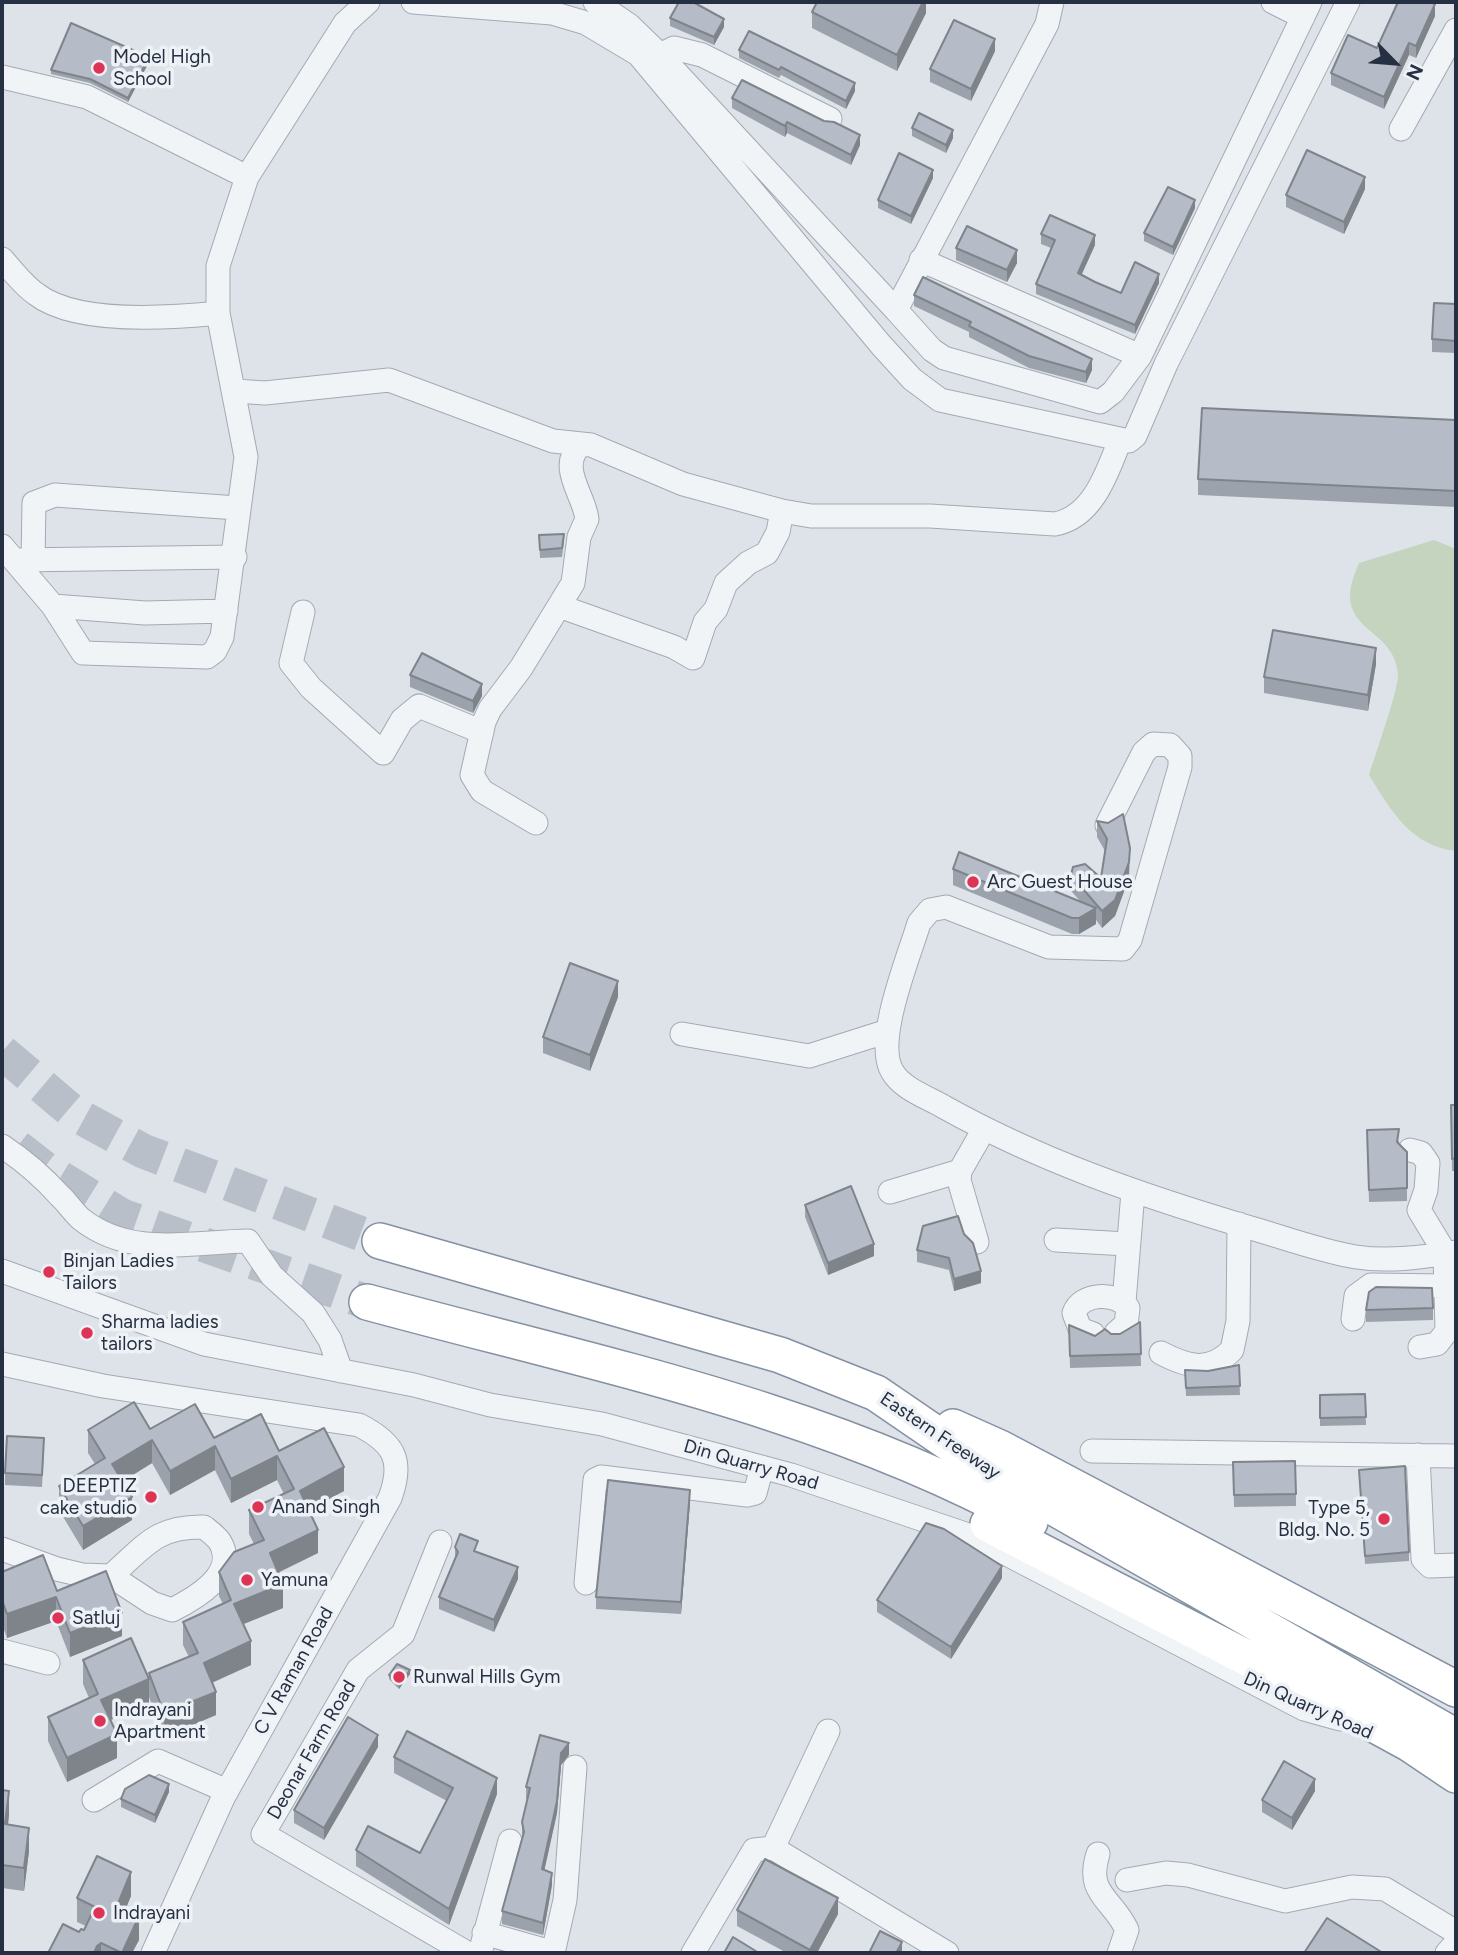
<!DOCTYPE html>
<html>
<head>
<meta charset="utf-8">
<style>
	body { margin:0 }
	#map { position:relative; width:1458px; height:1955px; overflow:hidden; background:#dee3e9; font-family:Figtree,sans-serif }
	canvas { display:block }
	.frame { position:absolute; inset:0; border:4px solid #253142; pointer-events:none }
	.north { position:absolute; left:1360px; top:28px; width:70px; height:70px; -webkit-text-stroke:5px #eef2f7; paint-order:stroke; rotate:115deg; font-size:19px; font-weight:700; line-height:28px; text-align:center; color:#253142 }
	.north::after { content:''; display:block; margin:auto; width:24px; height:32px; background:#253142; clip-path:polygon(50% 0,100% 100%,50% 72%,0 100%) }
</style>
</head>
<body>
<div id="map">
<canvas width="1458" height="1955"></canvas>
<div class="frame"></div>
<div class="north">N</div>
</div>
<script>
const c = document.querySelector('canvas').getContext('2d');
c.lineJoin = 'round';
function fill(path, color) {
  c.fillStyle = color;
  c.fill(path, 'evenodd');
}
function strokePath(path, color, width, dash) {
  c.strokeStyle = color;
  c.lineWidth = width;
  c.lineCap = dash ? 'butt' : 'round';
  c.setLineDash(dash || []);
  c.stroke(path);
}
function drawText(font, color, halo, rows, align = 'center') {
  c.font = font + ' Figtree,sans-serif';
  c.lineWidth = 7;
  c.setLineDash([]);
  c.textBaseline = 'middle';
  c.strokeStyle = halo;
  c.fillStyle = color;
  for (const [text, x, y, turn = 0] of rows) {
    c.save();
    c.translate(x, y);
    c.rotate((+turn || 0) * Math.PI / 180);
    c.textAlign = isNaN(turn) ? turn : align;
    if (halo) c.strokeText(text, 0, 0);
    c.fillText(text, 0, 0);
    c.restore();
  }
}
fill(new Path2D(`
	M1434,540L1456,549V851C1411,846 1391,811 1369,775C1375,755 1398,691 1398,675C1395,623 1326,634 1359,563Z`), '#c5d4be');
strokePath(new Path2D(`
	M2,1052L75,1114L143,1151L380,1241
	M17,1147L44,1168L122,1216L367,1302`), '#b9bfc8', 35, [35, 18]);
const minor = new Path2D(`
	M413,2L552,13L586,23L638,54L881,345L912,379L940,400L1129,441L1135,436L1166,364L1348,2
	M595,2L629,25L660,55L896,310
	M1052,2L1047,24L896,310L932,350L944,358L1100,402L1113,392L1140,356L1310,2
	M1273,2L1303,17
	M660,55L674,48L702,55L830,119
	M2,77L87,97L247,177
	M1401,129L1456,30
	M2,259C12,270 23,285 36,294C76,325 170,318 218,313
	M921,260L1140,356
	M235,391L265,393L389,380L553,441L591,445L683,484L782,511L811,516H930L1055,524C1093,517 1107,473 1120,440
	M2,546L53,606L83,653L207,657L215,651L222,637L246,457L218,313V266L247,177L345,23L368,2
	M18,560L235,557
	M33,560L34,503L55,495L237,508
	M53,606L145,613L226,611
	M559,606L674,647L693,658L705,622L716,609L726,583L748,563L767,553L778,532L782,511
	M303,612L291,663L311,688L383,753L402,720L419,706L482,732
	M536,823L482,791L472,775L484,722L490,709L521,668L573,583L579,537L587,519C584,494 557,467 581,444
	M1107,825L1144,752L1153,744L1170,745L1180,756V767L1130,940L1123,949L1049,947L946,907L930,910L919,923C909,957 874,1040 892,1071C902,1089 927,1097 944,1107C1039,1160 1140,1195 1244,1226C1280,1236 1319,1251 1356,1257C1389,1262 1424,1257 1456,1252
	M682,1034L809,1056L888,1031
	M2,1146C23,1160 42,1176 59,1195C67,1202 73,1212 81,1219C130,1258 190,1242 248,1241L272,1276L313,1313L330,1340L341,1371
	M1410,1150L1421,1153L1428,1163L1426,1190L1419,1210L1445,1253L1447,1331L1437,1344L1420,1347
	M890,1192L960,1171
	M1056,1240L1127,1244
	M977,1242L959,1180L960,1171L984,1129
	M2,1271L204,1344L414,1385L490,1405L602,1424L791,1475L974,1537L1304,1709L1340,1719
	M1124,1302L1133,1192
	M1353,1319L1356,1296L1371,1285L1446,1286
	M1093,1334L1080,1329L1074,1313C1081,1293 1116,1291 1128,1308L1126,1324L1116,1333
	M1161,1353C1188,1367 1209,1373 1232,1350L1238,1321L1239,1224
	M2,1364L103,1386L359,1425C394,1443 404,1460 390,1498L223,1798L153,1953
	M1092,1451L1456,1456
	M1418,1455L1423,1559L1430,1566L1456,1565
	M440,1542L403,1634L358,1670L263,1834L467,1953
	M2,1549L57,1569L82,1575L111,1576L152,1603L172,1610C194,1599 239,1574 220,1542C217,1537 209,1531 204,1527C156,1526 145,1546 111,1576
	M586,1583L595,1480L601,1477L747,1495L755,1493L762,1467
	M2,1651L48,1663
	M94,1800L158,1761L227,1791
	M773,1848L828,1731
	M1098,1854C1085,1894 1113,1899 1127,1930L1119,1953
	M1127,1880L1166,1873L1188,1875L1285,1901L1352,1887L1385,1889L1456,1932
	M484,1933L544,1950
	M480,1953L510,1841
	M553,1953L565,1900L575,1767
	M693,1953L754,1850L773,1848L947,1953
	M1447,1953L1456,1943`);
const highway = new Path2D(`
	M380,1241L780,1355L876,1393L990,1471L1456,1737
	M367,1302C591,1363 825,1409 1030,1522
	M953,1427L1000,1448L1456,1689
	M988,1524L1346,1709L1410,1744L1456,1775`);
strokePath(minor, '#a3aab4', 25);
strokePath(highway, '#8491a2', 38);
strokePath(minor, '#f1f4f7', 23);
strokePath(highway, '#fff', 35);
fill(new Path2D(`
	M926,2V13L897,71L812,28V12Z
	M1435,16L1416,58L1409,55L1384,109L1331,85V73Z
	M670,18L724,27L714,45L670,26Z
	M739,50L855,91L846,109L781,75L779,78L739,58Z
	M995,51L971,101L930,82V69Z
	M149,62L128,102L90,83L51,74V70Z
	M732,98L860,145L851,165L787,133L785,137L732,108Z
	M912,128L953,138L946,153L912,136Z
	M933,178L911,224L878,208V200Z
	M1365,189L1344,234L1286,207V195Z
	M1195,208L1173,255L1144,241V233Z
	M1041,234L1095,245L1082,274L1095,282L1121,293L1159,283L1135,334L1036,294V284L1051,248L1041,244Z
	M956,248L1017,263L1007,282L956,260Z
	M914,295L1092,370L1086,383L1029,368L969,337V332L914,306Z
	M1456,304V353L1432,352V339Z
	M1456,420V507L1198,495V479Z
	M539,535L564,542L562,557L540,558Z
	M1376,664L1368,711L1264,693V677Z
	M410,675L482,696L473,713L410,687Z
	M1097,821L1129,878L1115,916L1102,928L1096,920V924L1079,934H1072L953,885V869L1080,901L1071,891V875L1101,878L1105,851L1097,837Z
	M618,997L590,1071L543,1053V1037Z
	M1451,1105H1456V1171H1452Z
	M1367,1130L1399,1141V1144L1407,1152V1201L1369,1202Z
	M805,1205L874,1256L828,1275L805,1217Z
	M964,1234L981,1283L954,1291L949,1270L917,1262V1250Z
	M1433,1308V1320L1366,1322V1310Z
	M1140,1322L1141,1366L1070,1368L1069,1325L1095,1336L1111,1334H1120Z
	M1239,1365L1240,1395L1186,1396L1185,1370L1208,1371Z
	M1365,1394L1366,1425L1320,1426V1395Z
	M150,1429L214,1438L279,1451L344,1491L309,1510L318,1553L278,1573L283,1608L243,1624L251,1665L212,1683L216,1715L164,1737L149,1697V1703L111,1720L117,1758L67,1782L48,1741V1717L89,1698L83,1684V1660L149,1679V1673L189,1657L183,1645V1622L223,1604L219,1596V1572L254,1544L249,1534V1510L284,1494L277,1480L231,1503L215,1470L170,1495L152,1463L123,1481L132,1520L83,1550L59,1510V1486L95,1464L88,1453V1430Z
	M44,1450L42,1487L5,1485V1473Z
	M1233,1462L1296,1494V1506L1234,1507Z
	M1359,1470L1409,1552V1561L1365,1564Z
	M690,1502L681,1614L596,1609V1597Z
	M455,1547L478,1552L518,1579L494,1632L439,1609V1597L455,1558Z
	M2,1572L57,1591L122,1636L70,1657L56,1621L7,1638L2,1624Z
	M1002,1578L951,1659L877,1612V1600Z
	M410,1674L399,1689L389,1679V1675Z
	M378,1747L324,1840L294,1823V1810Z
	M569,1755L561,1765L557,1813L544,1870L552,1885L543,1935L502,1924V1911L522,1837V1822L527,1799H526V1787Z
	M394,1757L497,1794L449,1925L356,1866V1850L420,1853L447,1801L394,1773Z
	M2,1790L9,1815L8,1825L29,1851L24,1891L2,1888Z
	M1315,1791L1292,1830L1262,1812V1800Z
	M169,1792L155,1823L121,1807V1799Z
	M131,1896L125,1910L139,1940L132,1953H48L79,1932L84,1930L86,1926L77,1922V1898Z
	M737,1910L838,1914L817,1953H787L737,1926Z`), '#9ca2ab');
fill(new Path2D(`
	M923,2H926V13L897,71V55Z
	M1435,4V16L1416,58V46Z
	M724,19V27L714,45V37Z
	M995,39V51L971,101V89Z
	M1409,43V55L1384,109V97Z
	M149,57V62L128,102V98Z
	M855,83V91L846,109V101Z
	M787,122V133L785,137V126Z
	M953,130V138L946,153V145Z
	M860,135V145L851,165V155Z
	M933,170V178L911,224V216Z
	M1365,177V189L1344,234V222Z
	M1195,200V208L1173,255V247Z
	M1095,235V245L1078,282V273Z
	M1017,250V263L1007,282V270Z
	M1159,274V283L1135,334V325Z
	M1092,359V370L1086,383V372Z
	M1376,648V664L1368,711V695Z
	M482,684V696L473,713V701Z
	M1130,848L1129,878L1115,916L1102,928V911Z
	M1096,908V924L1079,934V918Z
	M618,981V997L590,1071V1055Z
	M874,1244V1256L828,1275V1263Z
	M981,1271V1283L954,1291V1279Z
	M152,1440V1463L112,1488V1464Z
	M215,1446V1470L170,1495V1471Z
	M277,1456V1480L231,1503V1479Z
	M344,1467V1491L300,1514V1491Z
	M690,1490V1502L681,1614V1602Z
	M132,1497V1520L83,1550V1526Z
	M318,1530V1553L270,1576V1553Z
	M1002,1566V1578L951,1659V1647Z
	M518,1567V1579L494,1632V1620Z
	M283,1584V1608L234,1628V1604Z
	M56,1597V1621L7,1638V1614Z
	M122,1613V1636L70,1657V1633Z
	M251,1641V1665L204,1686V1663Z
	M410,1670V1674L399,1689V1685Z
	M149,1679V1703L101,1724V1700Z
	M216,1692V1715L164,1737V1713Z
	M117,1734V1758L67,1782V1758Z
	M378,1735V1747L324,1840V1828Z
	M569,1743V1755L561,1765L557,1813L542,1881V1869L561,1753Z
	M497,1778V1794L449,1925V1909Z
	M1315,1779V1791L1292,1830V1818Z
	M169,1784V1792L155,1823V1815Z
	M9,1791V1815L5,1848V1824Z
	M29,1828V1851L24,1891V1868Z
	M131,1872V1896L117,1930V1906Z
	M552,1873V1885L543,1935V1923Z
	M838,1898V1914L817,1953H810V1950Z
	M139,1916V1940L132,1953H122Z
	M902,1942V1953H896Z
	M101,1943V1953H94L97,1946Z`), '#7f848b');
const building = new Path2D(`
	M679,2H693L724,19L714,37L670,18Z
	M817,2H923L897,55L812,12Z
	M1398,2H1430L1435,4L1416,46L1409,43L1384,97L1331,73L1348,35L1377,48Z
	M954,20L995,39L971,89L930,69Z
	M71,23L149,57L128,98L90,79L51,70Z
	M749,31L855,83L846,101L781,67L779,70L739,50Z
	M742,80L824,121L834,122L860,135L851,155L787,122L785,126L732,98Z
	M919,113L953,130L946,145L912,128Z
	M1307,150L1365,177L1344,222L1286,195Z
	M899,153L933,170L911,216L878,200Z
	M1168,187L1195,200L1173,247L1144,233Z
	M1050,215L1095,235L1078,273L1095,282L1121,293L1135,262L1159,274L1135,325L1036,284L1055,240L1041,234Z
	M967,226L1017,250L1007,270L956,248Z
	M923,277L1092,359L1086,372L1029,356L969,326L971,322L914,295Z
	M1434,303L1456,304V341L1432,339Z
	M1202,408L1456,420V491L1198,479Z
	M564,534L562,548L540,550L539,535Z
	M1273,630L1376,648L1368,695L1264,677Z
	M422,653L482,684L473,701L410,675Z
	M1123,814L1130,848L1129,862L1115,900L1102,911L1071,875L1073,867L1085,864L1101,878L1107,839L1097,821L1108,823Z
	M959,852L1096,908L1079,918H1072L953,869Z
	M570,963L618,981L590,1055L543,1037Z
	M1451,1105H1456V1158L1452,1159Z
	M1399,1129L1397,1142L1407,1152V1188L1369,1190L1367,1130Z
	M851,1186L874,1244L828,1263L805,1205Z
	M958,1216L964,1234L973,1243L981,1271L954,1279L949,1258L917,1250L923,1226Z
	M1376,1287L1432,1288L1433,1308L1366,1310L1369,1292Z
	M1140,1322L1141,1354L1070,1356L1069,1325L1095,1336L1105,1329L1111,1334H1120Z
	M1239,1365L1240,1386L1186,1388L1185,1370L1208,1371Z
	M1365,1394L1366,1417L1320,1418V1395Z
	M134,1402L150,1429L195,1404L214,1438L261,1414L279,1451L324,1428L344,1467L300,1491L318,1530L270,1553L283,1584L234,1604L251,1641L204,1663L216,1692L164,1713L149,1673L198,1653L183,1622L231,1600L219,1572L234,1552L264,1540L249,1510L294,1489L277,1456L231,1479L215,1446L170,1471L152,1440L112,1464L132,1497L83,1526L59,1486L105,1458L88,1430Z
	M7,1436L44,1438L42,1475L5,1473Z
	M1295,1461L1296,1494L1234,1495L1233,1462Z
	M1405,1466L1409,1552L1365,1556L1359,1470Z
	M608,1480L690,1490L681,1602L596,1597Z
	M926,1523L944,1529L1002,1566L951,1647L877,1600Z
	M460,1534L478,1541L474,1551L518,1567L494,1620L439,1597L458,1552L455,1547Z
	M43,1555L57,1591L106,1571L122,1613L70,1633L56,1597L7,1614L2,1600V1572Z
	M131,1638L149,1679L101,1700L117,1734L67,1758L48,1717L98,1694L83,1660Z
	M397,1664L410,1670L399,1685L389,1675Z
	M348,1717L378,1735L324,1828L294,1810Z
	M407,1731L497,1778L449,1909L356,1850L368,1826L420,1853L453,1788L394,1757Z
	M540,1735L569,1743L561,1753L557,1801L542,1869L552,1873L543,1923L502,1911L524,1832L522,1822L530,1788L526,1787Z
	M1284,1761L1315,1779L1292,1818L1262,1800Z
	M149,1775L169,1784L155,1815L121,1799L125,1789Z
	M2,1790L9,1791L5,1824L29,1828L24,1868L2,1865Z
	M97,1856L131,1872L117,1906L139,1916L122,1953L101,1943L97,1946L94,1953H48L63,1924L79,1932L81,1929L84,1930L95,1907L77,1898Z
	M765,1859L838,1898L810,1950L737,1910Z
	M1327,1918L1383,1953H1304Z
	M880,1931L902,1942L896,1953H869Z
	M733,1937L759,1953H724Z`);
fill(building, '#b5bcc7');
strokePath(building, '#7f848b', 2);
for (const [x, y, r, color] of [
	[99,68,7,"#dd3455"],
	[973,882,7,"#dd3455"],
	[49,1272,7,"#dd3455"],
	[87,1333,7,"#dd3455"],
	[151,1497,7,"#dd3455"],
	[258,1507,7,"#dd3455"],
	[1384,1519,7,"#dd3455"],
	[247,1580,7,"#dd3455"],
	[58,1618,7,"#dd3455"],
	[399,1677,7,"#dd3455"],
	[100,1721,7,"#dd3455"],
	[99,1913,7,"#dd3455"]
]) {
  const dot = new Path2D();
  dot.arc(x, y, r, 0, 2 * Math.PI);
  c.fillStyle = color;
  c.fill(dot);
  strokePath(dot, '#eef2f7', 2.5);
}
drawText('19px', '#253142', '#eef2f7', [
	["Model High",113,57],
	["School",113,79],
	["Arc Guest House",987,882],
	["Binjan Ladies",63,1261],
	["Tailors",63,1283],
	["Sharma ladies",101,1322],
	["tailors",101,1344],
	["DEEPTIZ",137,1486,"right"],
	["cake studio",137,1508,"right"],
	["Anand Singh",272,1507],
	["Type 5,",1370,1508,"right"],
	["Bldg. No. 5",1370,1530,"right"],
	["Yamuna",261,1580],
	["Satluj",72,1618],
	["Runwal Hills Gym",413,1677],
	["Indrayani",114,1710],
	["Apartment",114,1732],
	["Indrayani",113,1913]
], 'left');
drawText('19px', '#253142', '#eef2f7', [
	["Eastern Freeway",940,1436,34],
	["Din Quarry Road",751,1465,16],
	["C V Raman Road",294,1671,-61],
	["Din Quarry Road",1308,1706,24],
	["Deonar Farm Road",312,1750,-60]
]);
</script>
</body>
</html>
